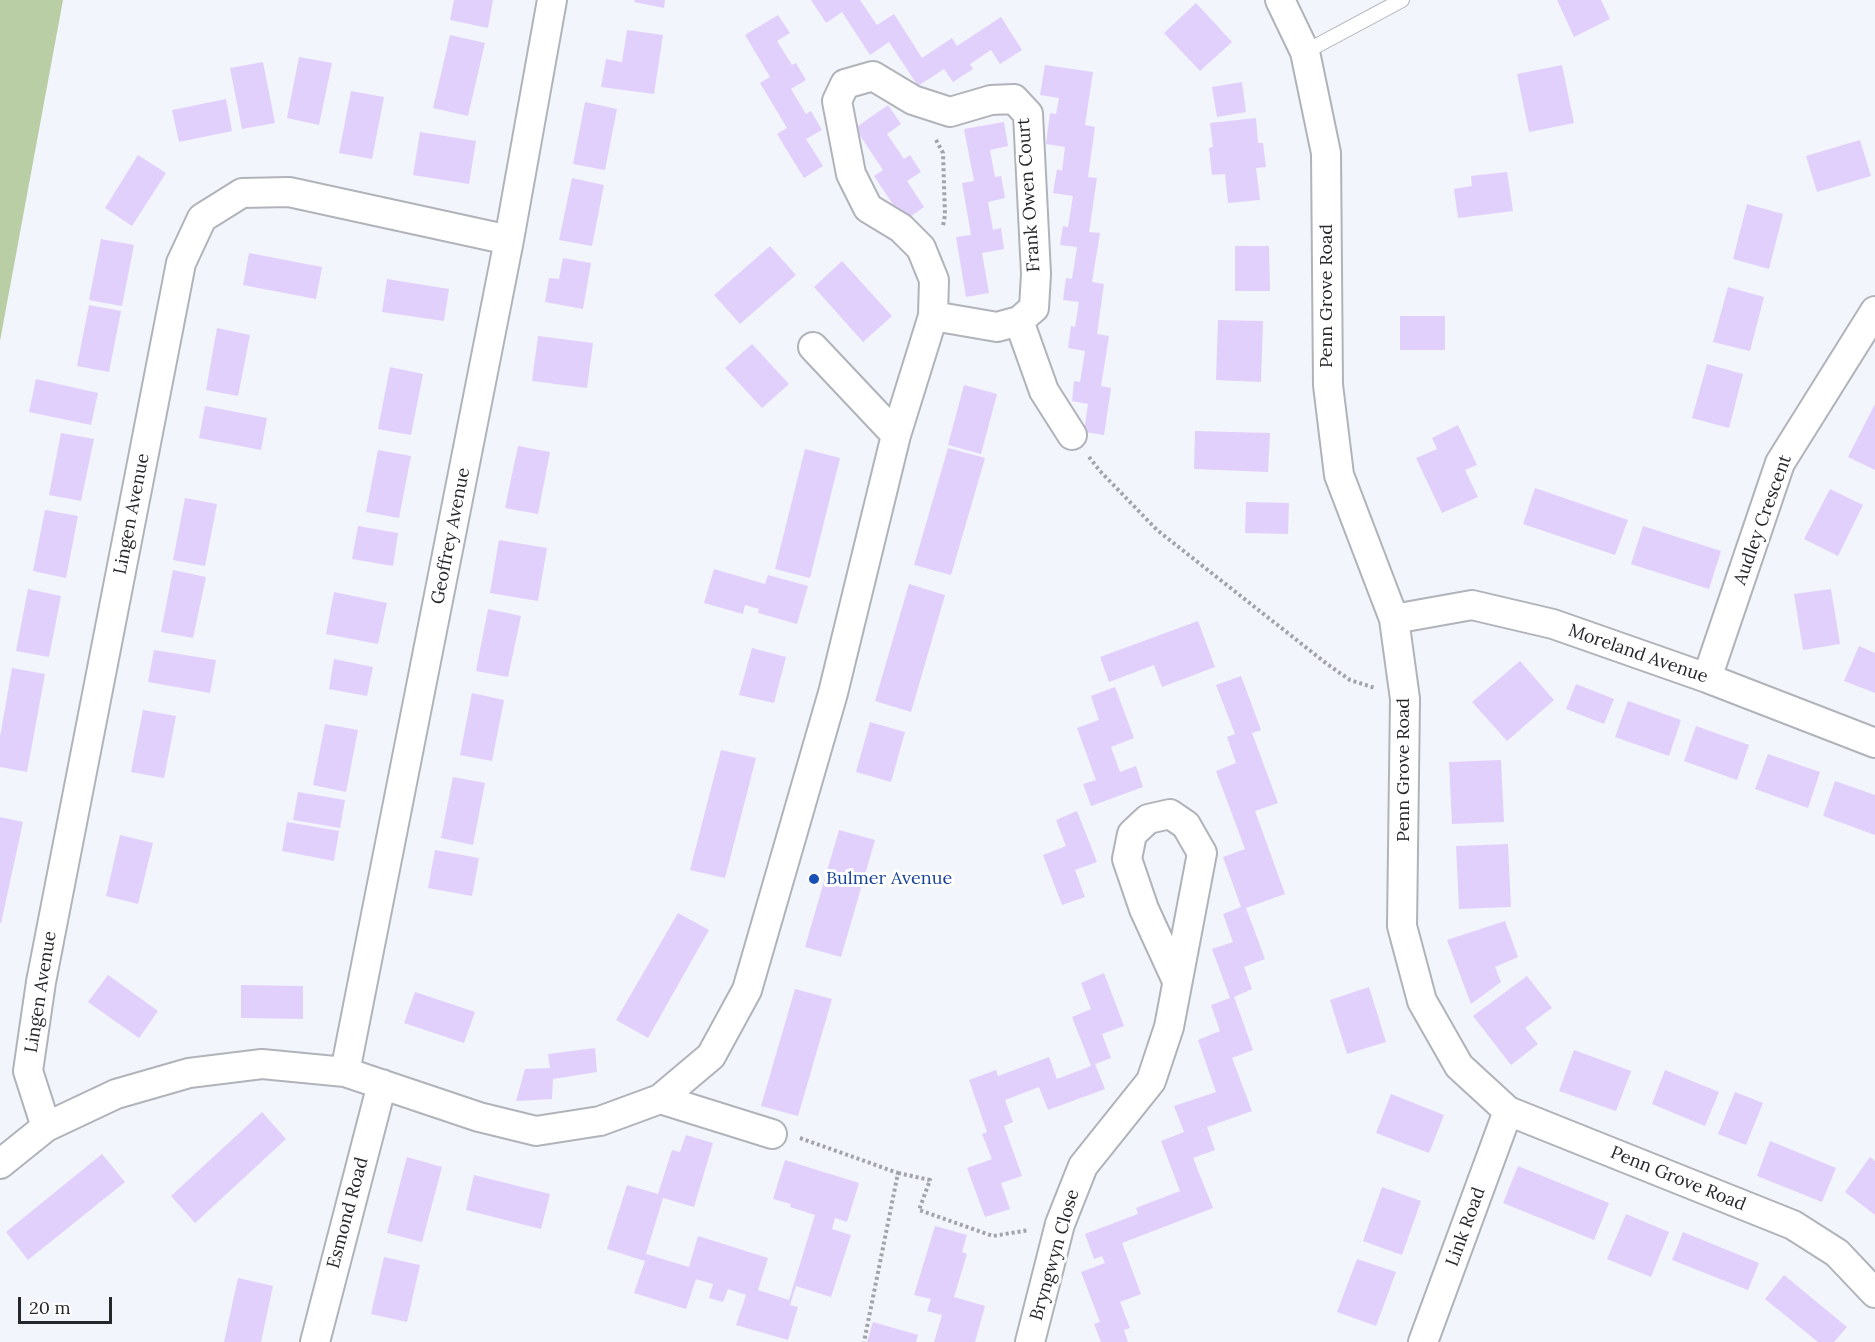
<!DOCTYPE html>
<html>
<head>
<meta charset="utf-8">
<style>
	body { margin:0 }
	#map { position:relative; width:1875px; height:1342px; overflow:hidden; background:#f3f5fc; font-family:Lora,serif }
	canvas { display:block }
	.scale { position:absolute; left:18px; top:1297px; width:94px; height:27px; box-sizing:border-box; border:3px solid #26272a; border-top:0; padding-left:8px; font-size:18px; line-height:21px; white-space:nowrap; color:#26272a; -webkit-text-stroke:4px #fff; paint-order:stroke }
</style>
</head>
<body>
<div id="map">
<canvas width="1875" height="1342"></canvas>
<div class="scale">20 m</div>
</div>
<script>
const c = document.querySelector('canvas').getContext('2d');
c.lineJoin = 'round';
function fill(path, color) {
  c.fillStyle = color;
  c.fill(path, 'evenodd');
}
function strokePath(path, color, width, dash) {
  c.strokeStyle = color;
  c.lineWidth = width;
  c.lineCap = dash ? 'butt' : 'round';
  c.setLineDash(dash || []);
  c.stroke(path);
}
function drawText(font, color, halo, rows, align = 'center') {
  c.font = font + ' Lora,serif';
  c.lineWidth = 6;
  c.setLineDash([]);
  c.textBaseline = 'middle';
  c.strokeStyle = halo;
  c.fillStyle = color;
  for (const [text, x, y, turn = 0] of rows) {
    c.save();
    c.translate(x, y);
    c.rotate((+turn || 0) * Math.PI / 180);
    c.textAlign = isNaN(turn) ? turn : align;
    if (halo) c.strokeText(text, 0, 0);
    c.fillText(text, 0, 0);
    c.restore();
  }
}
fill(new Path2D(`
	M0,0H63L0,341Z`), '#bacea5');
fill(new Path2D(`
	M454,0H493L488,28L450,20Z
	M635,0H665L664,8L634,2Z
	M811,0H860L877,25L894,14L922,58L952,38L957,46L1001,17L1022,50L1000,64L991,50L970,64L973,69L953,82L944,69L918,86L889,42L870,55L842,12L826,23Z
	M1557,0H1601L1610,19L1574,37Z
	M1196,3L1232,42L1200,71L1164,33Z
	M778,15L790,33L777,41L792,65L796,63L806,80L791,89L806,114L811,111L822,130L806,139L823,166L804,178L777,134L787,128L760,83L770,77L745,35Z
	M627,30L663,35L654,94L601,87L606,59L622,62Z
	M450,35L485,43L468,116L433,108Z
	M299,57L332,63L319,125L287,118Z
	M263,62L275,123L242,129L230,68Z
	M1045,65L1093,72L1085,125L1095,127L1088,177L1097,178L1089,232L1100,233L1092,282L1104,284L1097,334L1109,336L1101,386L1111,388L1104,435L1084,432L1088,404L1072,401L1074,381L1080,382L1085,351L1068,348L1071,326L1075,327L1079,302L1063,300L1066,278L1072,279L1077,247L1060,245L1063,226L1068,227L1073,196L1053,193L1057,169L1062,171L1065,147L1046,144L1050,113L1056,114L1059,98L1040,95Z
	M1562,65L1574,123L1529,132L1517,74Z
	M1242,82L1246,112L1217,117L1212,87Z
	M351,91L384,97L372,159L339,153Z
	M226,99L232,131L179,142L172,110Z
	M585,102L617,109L605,170L573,164Z
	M888,105L901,124L887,134L904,159L910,155L921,172L907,181L924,207L904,221L874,176L883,170L855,128Z
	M1256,118L1258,143H1263L1266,167L1256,168L1260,200L1228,203L1225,174L1212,175L1209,148L1213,147L1210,123Z
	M1004,122L1008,146L990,150L995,177L1001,176L1005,198L988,202L993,230L1001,228L1004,249L982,253L989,293L966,297L956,237L971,235L962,183L974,181L964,129Z
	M420,132L476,141L469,184L413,175Z
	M1860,140L1871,176L1817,192L1806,156Z
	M138,155L166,173L132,226L105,208Z
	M1507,172L1513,211L1458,218L1454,189L1472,186L1471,176Z
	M572,178L604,185L592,246L559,240Z
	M1747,204L1783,214L1769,269L1733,259Z
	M101,239L134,245L122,306L89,300Z
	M770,246L796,275L740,324L714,295Z
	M1235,246H1269L1270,291H1235Z
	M249,253L322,267L316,299L243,285Z
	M563,258L591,263L583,309L545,302L549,278L559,279Z
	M842,261L892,316L863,342L814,287Z
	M387,279L449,289L444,321L382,312Z
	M1728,287L1764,297L1750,351L1713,342Z
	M89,305L121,311L109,372L77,366Z
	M1400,316H1445V350H1400Z
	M1218,320L1263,321L1261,382L1216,380Z
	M217,328L250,335L238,396L206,390Z
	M538,336L593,343L587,388L532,381Z
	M752,344L789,384L762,408L725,368Z
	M1707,364L1743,374L1729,428L1692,418Z
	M390,367L423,374L411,435L378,429Z
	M36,379L98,393L91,425L29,412Z
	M964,385L997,394L981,454L948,445Z
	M1875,404V470L1848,457Z
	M205,406L267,418L261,450L199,438Z
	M1458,425L1477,465L1465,470L1478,497L1442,513L1416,458L1437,449L1432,438Z
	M1195,431L1270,433L1268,472L1194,469Z
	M61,433L94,439L81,501L49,495Z
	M518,446L550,452L538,514L505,508Z
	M948,448L985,458L951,575L914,565Z
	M805,449L840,458L810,578L775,569Z
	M378,450L411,456L399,518L366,512Z
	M1535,488L1628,520L1615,555L1523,524Z
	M1830,489L1863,505L1838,556L1804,539Z
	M185,498L217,504L205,566L173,560Z
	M1246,502L1289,503L1288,534L1245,533Z
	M45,510L78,516L66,578L33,571Z
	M358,526L398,533L393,566L352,559Z
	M1643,526L1721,551L1709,589L1631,564Z
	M499,540L547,548L538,601L490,593Z
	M714,569L765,584L768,575L808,586L797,624L758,613L759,609L745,605L743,614L704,603Z
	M173,570L206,577L193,638L161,632Z
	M909,584L945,595L911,712L875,701Z
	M28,589L61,596L49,657L16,651Z
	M1831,589L1840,644L1803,650L1794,594Z
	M334,592L387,603L378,644L326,634Z
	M488,609L521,616L508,677L476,671Z
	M1198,621L1215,667L1162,687L1154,665L1109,682L1100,657Z
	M1859,646L1875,653V693L1844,681Z
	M752,648L786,657L774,703L739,695Z
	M154,650L216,660L210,693L148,682Z
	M334,659L373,667L367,696L329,689Z
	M1520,661L1554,700L1507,741L1472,702Z
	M12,668L45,674L27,772L0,767V737Z
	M1241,676L1261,730L1252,733L1278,803L1255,811L1285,894L1246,908L1265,959L1244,967L1252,989L1234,997L1253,1050L1232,1058L1252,1111L1207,1127L1215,1150L1193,1158L1213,1208L1122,1243L1141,1294L1120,1302L1130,1328L1124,1330L1128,1342H1101L1094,1324L1100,1322L1081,1272L1105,1263L1102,1256L1094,1259L1085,1234L1138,1214L1136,1208L1180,1191L1161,1141L1184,1132L1174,1106L1216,1092L1198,1040L1220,1031L1211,1005L1230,998L1212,949L1233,942L1223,914L1241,907L1223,857L1245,849L1216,771L1236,763L1227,737L1235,734L1216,685Z
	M1576,684L1614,699L1604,724L1566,709Z
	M1115,687L1134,738L1111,747L1120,772L1136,766L1143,787L1091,806L1083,784L1096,780L1077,728L1099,720L1091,696Z
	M472,693L504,700L492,761L460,755Z
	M1628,701L1681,720L1669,756L1615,737Z
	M143,710L176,716L164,778L131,772Z
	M870,722L905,732L891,782L856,772Z
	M325,724L358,730L346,792L313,785Z
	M1696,726L1749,745L1737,780L1684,761Z
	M721,750L756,758L725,878L690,870Z
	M1768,754L1820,772L1808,808L1755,789Z
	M1501,760L1504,822L1452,824L1449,762Z
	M453,777L485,783L473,845L441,838Z
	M1835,781L1875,795V835L1823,816Z
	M298,792L345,800L340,828L293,820Z
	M1077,811L1097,862L1075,870L1085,897L1062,905L1043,855L1066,846L1056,820Z
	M0,817L23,822L1,923H0Z
	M287,822L339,831L334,861L282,851Z
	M839,830L875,840L841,957L805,947Z
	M120,835L153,843L138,904L106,896Z
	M1508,844L1511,907L1459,909L1456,846Z
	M435,850L479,858L472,896L428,888Z
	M678,913L709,930L648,1038L616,1020Z
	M1505,921L1518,957L1495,967L1501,982L1471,1004L1447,940Z
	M1104,973L1124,1026L1102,1034L1111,1058L1095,1064L1105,1089L1048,1110L1039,1087L1005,1100L1013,1122L1004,1126L1022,1176L1001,1183L1010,1209L985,1217L967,1168L992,1159L982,1134L987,1132L969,1080L996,1070L998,1076L1049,1057L1057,1079L1091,1066L1072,1017L1091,1009L1081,983Z
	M108,975L158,1011L139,1038L88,1002Z
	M1527,976L1552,1008L1525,1028L1538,1044L1511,1065L1473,1016Z
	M241,985L303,986V1019L241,1018Z
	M1369,987L1386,1042L1347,1054L1330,1000Z
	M795,989L832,999L798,1116L761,1106Z
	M415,992L475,1012L464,1043L404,1023Z
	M595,1048L597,1072L553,1079L552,1099L516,1101L525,1069L550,1068L548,1054Z
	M1574,1050L1631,1071L1616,1111L1559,1091Z
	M1665,1070L1719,1092L1705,1126L1652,1104Z
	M1735,1092L1763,1103L1746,1145L1718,1134Z
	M1391,1094L1444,1115L1429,1153L1376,1133Z
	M262,1112L286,1139L195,1223L171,1196Z
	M686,1135L713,1143L694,1207L663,1198L646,1254L689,1267L698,1236L768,1258L758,1290L789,1300L815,1215L790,1207L791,1204L773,1199L785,1160L859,1183L847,1222L835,1218L832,1229L851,1235L831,1297L796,1286L790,1305L798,1307L788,1340L736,1325L746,1295L728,1289L723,1302L709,1298L713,1284L696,1279L686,1309L634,1293L645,1261L607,1249L627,1185L658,1194L672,1150L680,1152Z
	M1770,1141L1836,1168L1822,1202L1757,1176Z
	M102,1154L125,1182L28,1260L6,1232Z
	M407,1157L442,1167L422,1242L387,1233Z
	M1870,1157L1875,1161V1215L1845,1192Z
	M1518,1166L1609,1203L1594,1240L1503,1203Z
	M474,1175L550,1194L541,1229L466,1210Z
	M1382,1187L1421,1201L1402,1255L1363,1241Z
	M1626,1214L1669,1232L1651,1277L1607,1259Z
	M935,1226L967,1235L962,1252L967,1254L954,1297L985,1306L975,1342H934L942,1315L927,1311L931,1299L914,1295Z
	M1683,1232L1759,1263L1748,1290L1672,1260Z
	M384,1257L420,1265L407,1322L371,1314Z
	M1357,1259L1396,1272L1376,1326L1337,1312Z
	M1784,1275L1847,1327L1834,1342H1818L1765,1299Z
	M238,1278L273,1286L261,1342H224Z
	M873,1322L918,1335L916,1342H867Z`), '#e2d0fc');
const lane = new Path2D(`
	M1305,52L1402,0`);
const street = new Path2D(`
	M1280,0L1305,52L1326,153L1328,385L1339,475L1394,619L1405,699L1402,926L1422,1001L1459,1066L1508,1111L1793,1225L1837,1253L1875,1293
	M1019,321L1044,391L1072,435
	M896,435L933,316L934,280L921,248L901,228L868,208L851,174L837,101L845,84L873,76L913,100L950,112L991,100L1014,99L1028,114L1036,274L1034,308L1019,321L997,327L933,316
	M1394,619L1472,605L1553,624L1707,678L1875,743
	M1707,678L1780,463L1875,311
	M345,1072L509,240L552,0
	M660,1099L772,1134
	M46,1127L28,1071L41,982L181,263L202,218L242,193L289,192L509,240
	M0,1164L46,1127L116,1094L189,1073L262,1064L345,1072L479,1117L536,1131L600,1121L660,1099L711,1056L747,990L833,693L896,435L813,347
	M315,1342L382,1084
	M1030,1342L1060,1224L1083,1166L1151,1081L1169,1027L1202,853L1186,825L1170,814L1148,819L1132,834L1127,859L1144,909L1177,981
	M1423,1342L1508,1111`);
strokePath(lane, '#b0b3b9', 16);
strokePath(street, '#b0b3b9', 32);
strokePath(new Path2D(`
	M936,140L943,153L945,215L943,226
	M1089,457L1100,471L1157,530L1327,664L1350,680L1375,688
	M800,1138L898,1173L864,1342
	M898,1173L930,1180L919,1210L993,1236L1029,1230`), '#a2a4a9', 4, [3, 3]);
strokePath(lane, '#fff', 14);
strokePath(street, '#fff', 28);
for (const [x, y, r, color] of [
	[814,879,6,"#1a4fb4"]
]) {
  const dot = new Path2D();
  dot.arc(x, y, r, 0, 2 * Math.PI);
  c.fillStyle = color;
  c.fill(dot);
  strokePath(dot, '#fff', 2);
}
drawText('18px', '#26272a', '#fff', [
	["Frank Owen Court",1029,195,-94],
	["Penn Grove Road",1327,296,-90],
	["Lingen Avenue",132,514,-79],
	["Audley Crescent",1763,520,-70],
	["Geoffrey Avenue",451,536,-79],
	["Moreland Avenue",1638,654,19],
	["Penn Grove Road",1404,770,-90],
	["Lingen Avenue",41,992,-81],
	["Penn Grove Road",1678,1179,22],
	["Esmond Road",348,1213,-75],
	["Link Road",1466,1227,-70],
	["Bryngwyn Close",1055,1255,-74]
]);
drawText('18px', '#164399', '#fff', [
	["Bulmer Avenue",826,879]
], 'left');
</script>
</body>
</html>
